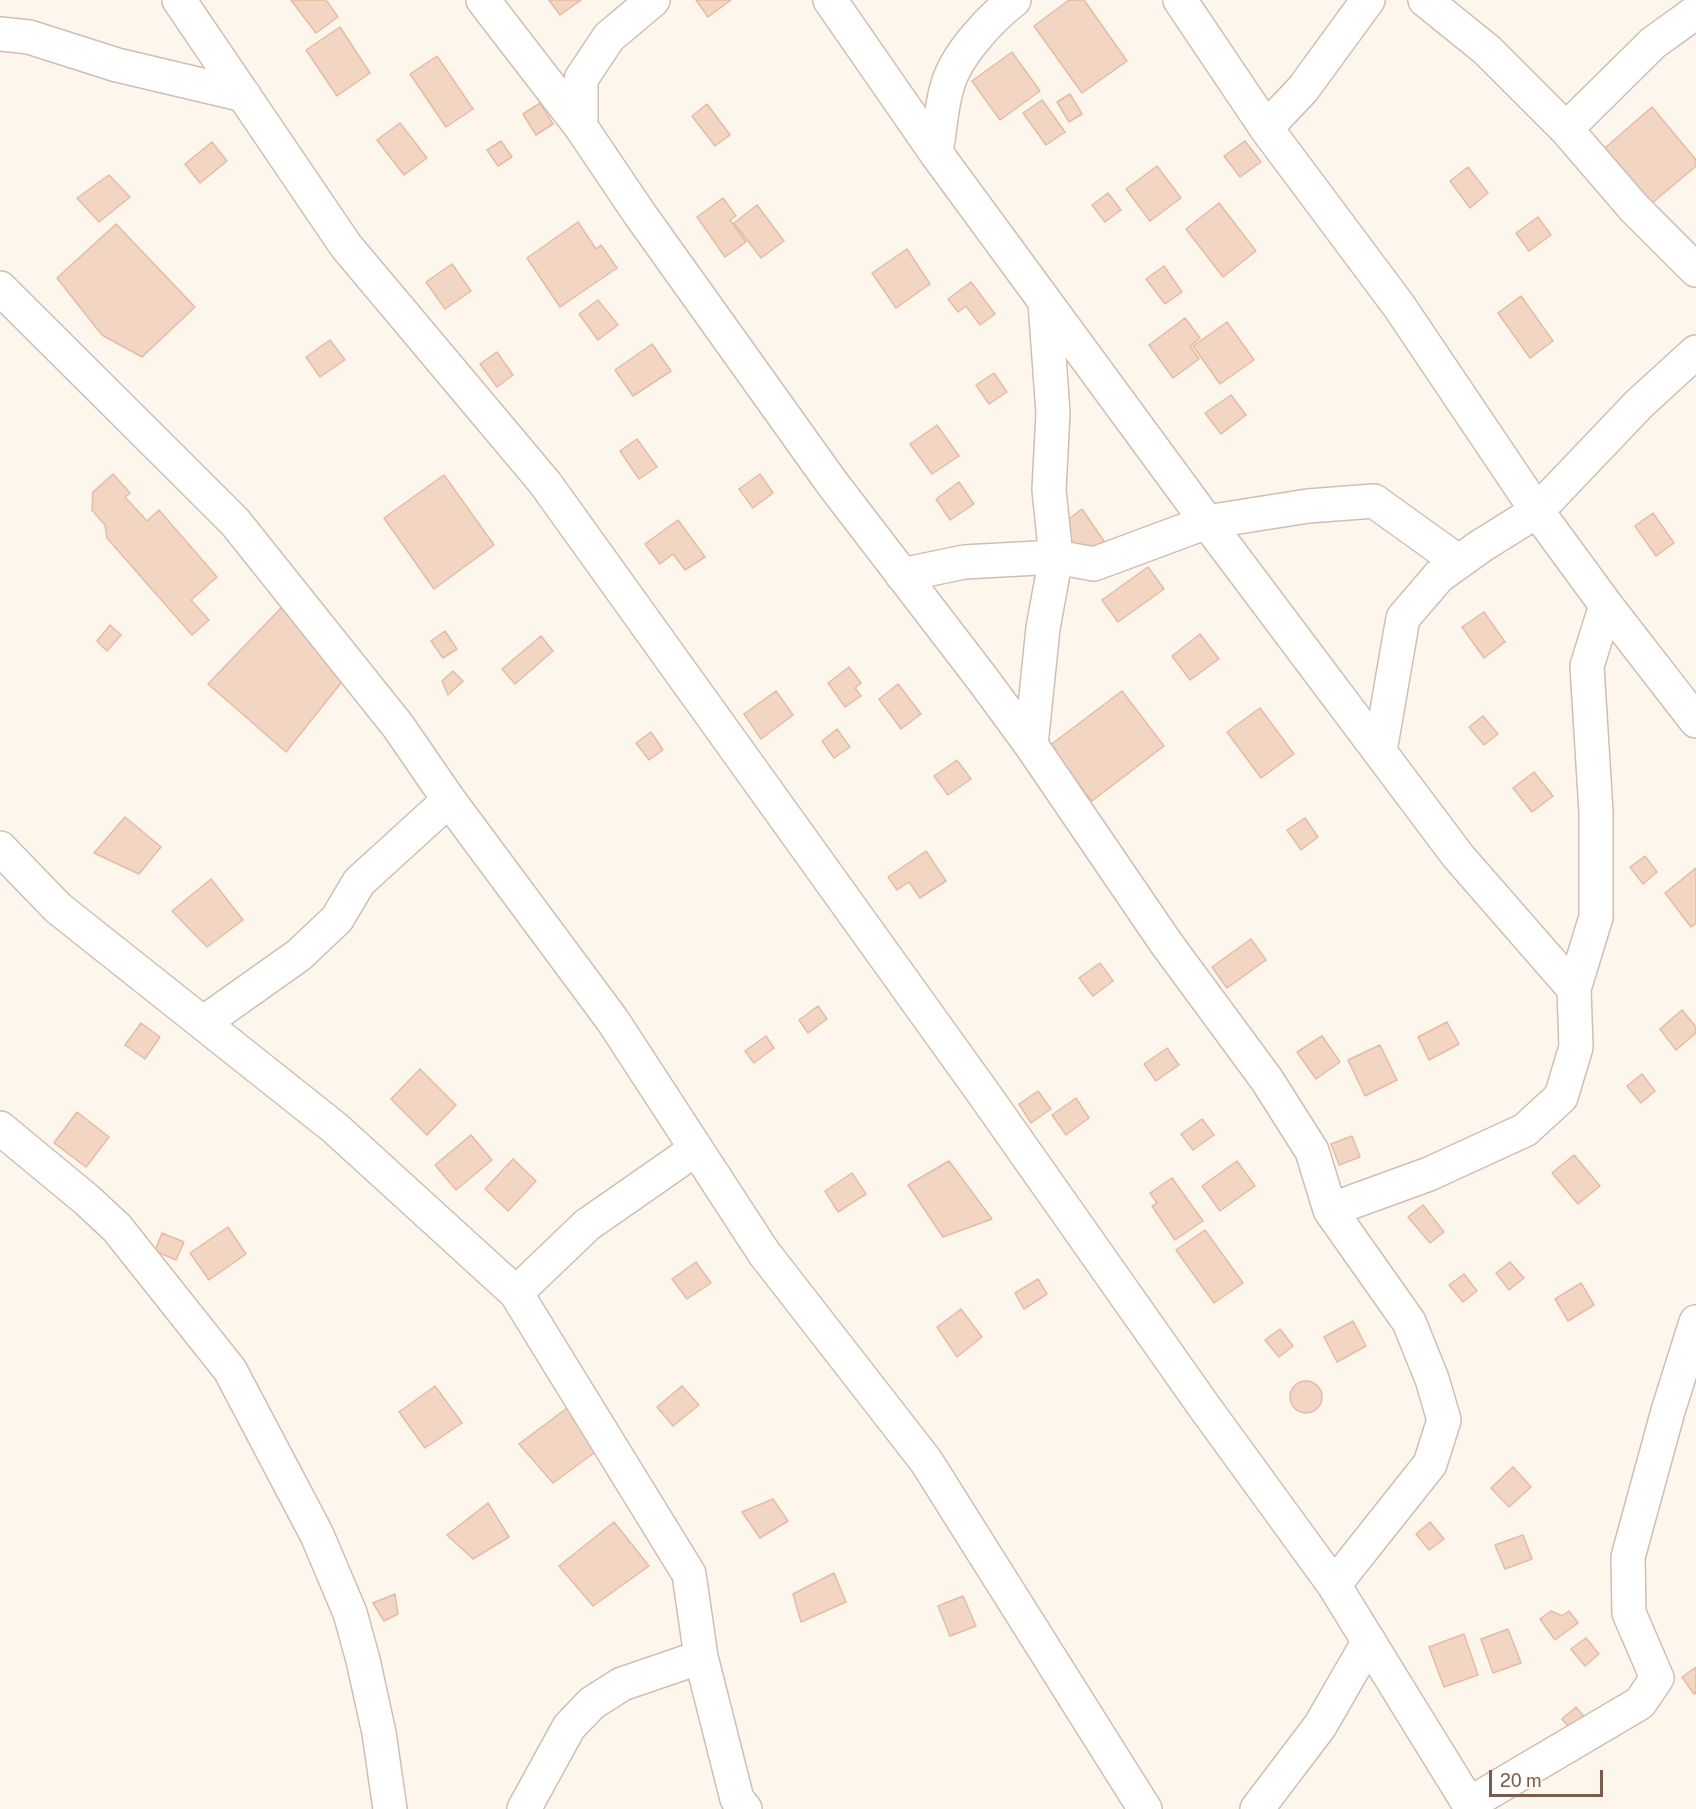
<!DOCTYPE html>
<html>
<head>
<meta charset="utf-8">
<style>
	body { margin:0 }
	#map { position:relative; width:1696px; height:1809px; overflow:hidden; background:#fdf6ec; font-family:"Public Sans",sans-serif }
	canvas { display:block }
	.scale { position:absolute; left:1489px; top:1770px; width:114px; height:27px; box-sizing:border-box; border:3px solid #7a5c4d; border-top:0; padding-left:8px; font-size:18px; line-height:21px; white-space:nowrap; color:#7a5c4d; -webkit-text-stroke:4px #fffaf3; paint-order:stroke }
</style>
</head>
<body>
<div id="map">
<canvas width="1696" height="1809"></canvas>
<div class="scale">20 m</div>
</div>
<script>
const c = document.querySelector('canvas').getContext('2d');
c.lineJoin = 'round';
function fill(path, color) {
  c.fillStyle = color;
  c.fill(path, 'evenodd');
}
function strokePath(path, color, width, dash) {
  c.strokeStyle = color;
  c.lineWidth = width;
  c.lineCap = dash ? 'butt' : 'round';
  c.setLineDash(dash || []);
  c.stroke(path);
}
const building = new Path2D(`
	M291,0H326L338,17L316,33Z
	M549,0H581L560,15Z
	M696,0H731L708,17Z
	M1069,0H1084L1127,61L1082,93L1034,26Z
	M340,27L370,73L337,96L306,50Z
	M1012,52L1040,91L1000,120L972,81Z
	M437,56L473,109L446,127L410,74Z
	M1070,94L1082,114L1069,122L1057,102Z
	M1042,100L1065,132L1046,145L1023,113Z
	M540,103L553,124L536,135L523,114Z
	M707,104L730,135L715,146L692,116Z
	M1652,107L1696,160V166L1651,204L1605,148Z
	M400,123L427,158L404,175L377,140Z
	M501,141L512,157L498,166L487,150Z
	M1245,141L1261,162L1240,177L1224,156Z
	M212,142L227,161L200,183L185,164Z
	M1157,166L1181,198L1150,221L1126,189Z
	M1468,167L1488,193L1470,208L1450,181Z
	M109,175L130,197L99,222L77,198Z
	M1108,193L1121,210L1105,222L1092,205Z
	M723,198L736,216L730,220L746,242L725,257L697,217Z
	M1219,203L1256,251L1223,277L1186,229Z
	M757,205L784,241L761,258L734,223Z
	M1538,217L1551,235L1529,251L1516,233Z
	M578,222L596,249L601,245L617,268L560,307L527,258Z
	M116,224L195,307L142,357L102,335L57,278Z
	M907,249L930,284L896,308L872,273Z
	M452,264L471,291L445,309L426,282Z
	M1164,266L1182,292L1165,304L1146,279Z
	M971,282L995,314L980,325L966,306L958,312L948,299Z
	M1521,296L1553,341L1530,358L1498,313Z
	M598,300L618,325L598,340L579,314Z
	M1185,318L1200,338L1190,346L1199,359L1173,378L1149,345Z
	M1227,322L1254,360L1220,384L1193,346Z
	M330,340L345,360L320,377L306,357Z
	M652,344L671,371L633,396L615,370Z
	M497,352L513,375L497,387L480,364Z
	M994,373L1007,392L989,404L976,385Z
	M1231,395L1246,415L1221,434L1205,413Z
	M937,425L959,456L932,474L910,444Z
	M637,439L657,467L639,479L620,451Z
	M113,474L130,493L125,497L147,521L159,510L217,577L191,600L209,620L192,635L107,538L105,525L92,510L93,492Z
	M760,474L773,493L753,508L739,489Z
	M444,475L494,545L434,589L384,518Z
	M959,482L974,504L950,520L936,499Z
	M1082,509L1104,541L1079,559L1057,528Z
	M1653,513L1674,543L1656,556L1635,526Z
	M678,520L705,557L685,570L673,554L660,564L645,544Z
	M1148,567L1164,589L1118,622L1102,600Z
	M281,608L348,674L286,752L208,684Z
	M1484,612L1505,642L1484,658L1462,627Z
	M110,625L121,635L107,651L97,641Z
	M445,631L457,649L443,658L431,641Z
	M1200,634L1219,659L1190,680L1172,656Z
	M541,636L553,651L515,684L502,669Z
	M849,667L861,683L855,688L861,696L845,707L828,683Z
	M453,671L463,681L448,695L442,681Z
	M898,684L921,714L901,729L879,699Z
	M776,691L793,715L761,739L744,714Z
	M1122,691L1164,746L1092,801L1049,746Z
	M1260,708L1294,754L1261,778L1227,732Z
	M1483,716L1498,734L1484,745L1469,727Z
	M837,729L850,747L834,758L822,741Z
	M651,732L663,750L649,760L636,743Z
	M957,760L971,779L948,795L934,776Z
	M1534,772L1553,796L1532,812L1513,788Z
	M125,817L161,847L139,874L94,853Z
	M1305,818L1318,837L1301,850L1287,830Z
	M926,851L946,881L920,898L909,882L897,890L888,877Z
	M1645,856L1657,872L1643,884L1630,867Z
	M1696,868V923L1691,927L1665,893Z
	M211,879L243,920L207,947L172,911Z
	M1251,939L1266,960L1227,988L1212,967Z
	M1100,963L1113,981L1093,996L1079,978Z
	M818,1006L827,1019L808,1033L799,1020Z
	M1682,1010L1696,1027V1033L1676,1050L1660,1029Z
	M1447,1022L1459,1044L1429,1060L1418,1037Z
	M141,1023L160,1037L145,1059L125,1045Z
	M766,1036L774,1048L754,1063L745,1051Z
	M1322,1036L1340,1062L1316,1079L1297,1052Z
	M1380,1045L1397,1080L1365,1096L1348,1060Z
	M1167,1048L1179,1065L1156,1081L1144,1064Z
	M420,1069L456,1105L427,1135L391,1099Z
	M1642,1074L1655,1091L1641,1103L1627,1086Z
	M1038,1091L1051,1109L1031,1123L1019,1104Z
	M1076,1098L1089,1118L1066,1135L1052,1115Z
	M77,1112L109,1137L86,1167L54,1143Z
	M1202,1119L1214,1135L1193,1150L1181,1134Z
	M471,1135L492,1160L456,1190L435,1165Z
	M1352,1136L1360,1157L1339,1165L1331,1144Z
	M1574,1155L1600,1186L1578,1204L1552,1173Z
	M513,1159L536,1181L508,1211L485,1189Z
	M949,1161L992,1219L943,1237L908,1185Z
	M1237,1161L1255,1186L1220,1211L1202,1186Z
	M852,1173L866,1194L838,1212L825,1191Z
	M1172,1178L1203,1221L1175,1240L1152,1206L1157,1203L1150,1193Z
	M1423,1205L1444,1232L1430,1243L1408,1217Z
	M228,1227L246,1254L209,1280L190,1253Z
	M1205,1230L1243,1283L1214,1303L1176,1250Z
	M162,1233L184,1242L176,1260L155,1251Z
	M696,1262L711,1283L687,1299L672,1279Z
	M1510,1262L1524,1278L1509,1290L1496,1273Z
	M1464,1274L1477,1291L1463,1302L1449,1285Z
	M1038,1279L1047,1294L1024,1309L1015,1293Z
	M1581,1283L1594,1305L1568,1321L1555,1299Z
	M961,1309L982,1337L957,1357L937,1327Z
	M1353,1321L1366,1346L1337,1362L1324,1337Z
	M1280,1329L1293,1346L1279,1357L1265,1340Z
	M1290 1397a16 16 0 1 1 32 0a16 16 0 1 1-32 0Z
	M435,1386L462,1423L425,1448L399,1412Z
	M682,1386L699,1405L673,1426L657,1407Z
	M567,1408L598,1450L553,1483L519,1444Z
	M1513,1467L1531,1487L1509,1507L1491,1488Z
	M773,1499L788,1521L760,1538L742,1512Z
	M488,1503L509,1537L473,1559L447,1535Z
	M614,1522L649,1566L593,1606L559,1566Z
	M1430,1522L1444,1539L1429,1550L1416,1534Z
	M1523,1535L1532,1559L1505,1569L1495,1545Z
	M834,1573L846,1602L801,1622L793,1594Z
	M395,1594L398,1614L384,1621L373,1603Z
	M963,1596L976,1626L950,1636L938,1606Z
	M1551,1611L1562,1616L1569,1611L1578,1623L1555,1640L1540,1619Z
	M1508,1629L1521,1663L1493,1673L1481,1639Z
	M1464,1634L1478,1675L1444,1687L1429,1647Z
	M1586,1638L1599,1654L1585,1666L1571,1649Z
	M1696,1667V1693L1694,1694L1682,1677Z
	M1576,1707L1590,1724L1575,1735L1562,1719Z`);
fill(building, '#f3d5c3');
strokePath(building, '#e6bba3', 1.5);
const minor = new Path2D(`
	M179,0L346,246L545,483L984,1094L1203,1405L1334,1585L1472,1809
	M483,0L581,127L639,213L832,483L984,681L1031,745L1166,943L1267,1080L1312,1151L1330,1210L1409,1322L1432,1379L1444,1420L1430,1464L1334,1585
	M830,0L936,153L1207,522L1458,856L1574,989L1576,1047L1561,1097L1525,1130L1429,1174L1330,1210
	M1180,0L1266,128L1399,306L1537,511L1606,605L1587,666L1596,812V917L1574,989
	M1425,0L1487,50L1566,129L1634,208L1696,270
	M0,34L29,37L117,65L244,95
	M581,127V79L609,37L653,0
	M1266,128L1303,89L1368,0
	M1566,129L1653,43L1696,12
	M936,153C940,131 941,105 948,84C957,54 990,19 1014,0
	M0,288L235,522L398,726L449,800L613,1021L764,1253L926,1461L1145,1809
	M902,575L964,562L1056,557L1094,564L1207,522L1308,506L1374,501L1459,562
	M1606,605L1696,721
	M1031,745L1043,628L1056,557L1049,490L1053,413L1045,302
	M1380,751L1403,618L1439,576L1481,546L1537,511L1639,404L1696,352
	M0,848L58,908L335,1128L516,1293L689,1574L701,1657L737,1799L745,1809
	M203,1023L299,955L337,919L359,882L449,800
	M0,1128L87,1200L117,1228L230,1370L317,1535L350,1613L363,1660L379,1733L390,1809
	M516,1293L587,1225L696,1149
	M1469,1804L1640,1703L1657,1678L1629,1613L1628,1557L1668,1411L1696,1322
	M524,1809L569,1727L592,1703L622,1684L701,1657
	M1257,1809L1320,1726L1369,1641`);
strokePath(minor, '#d1beb0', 36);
strokePath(minor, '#fff', 33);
</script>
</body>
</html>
